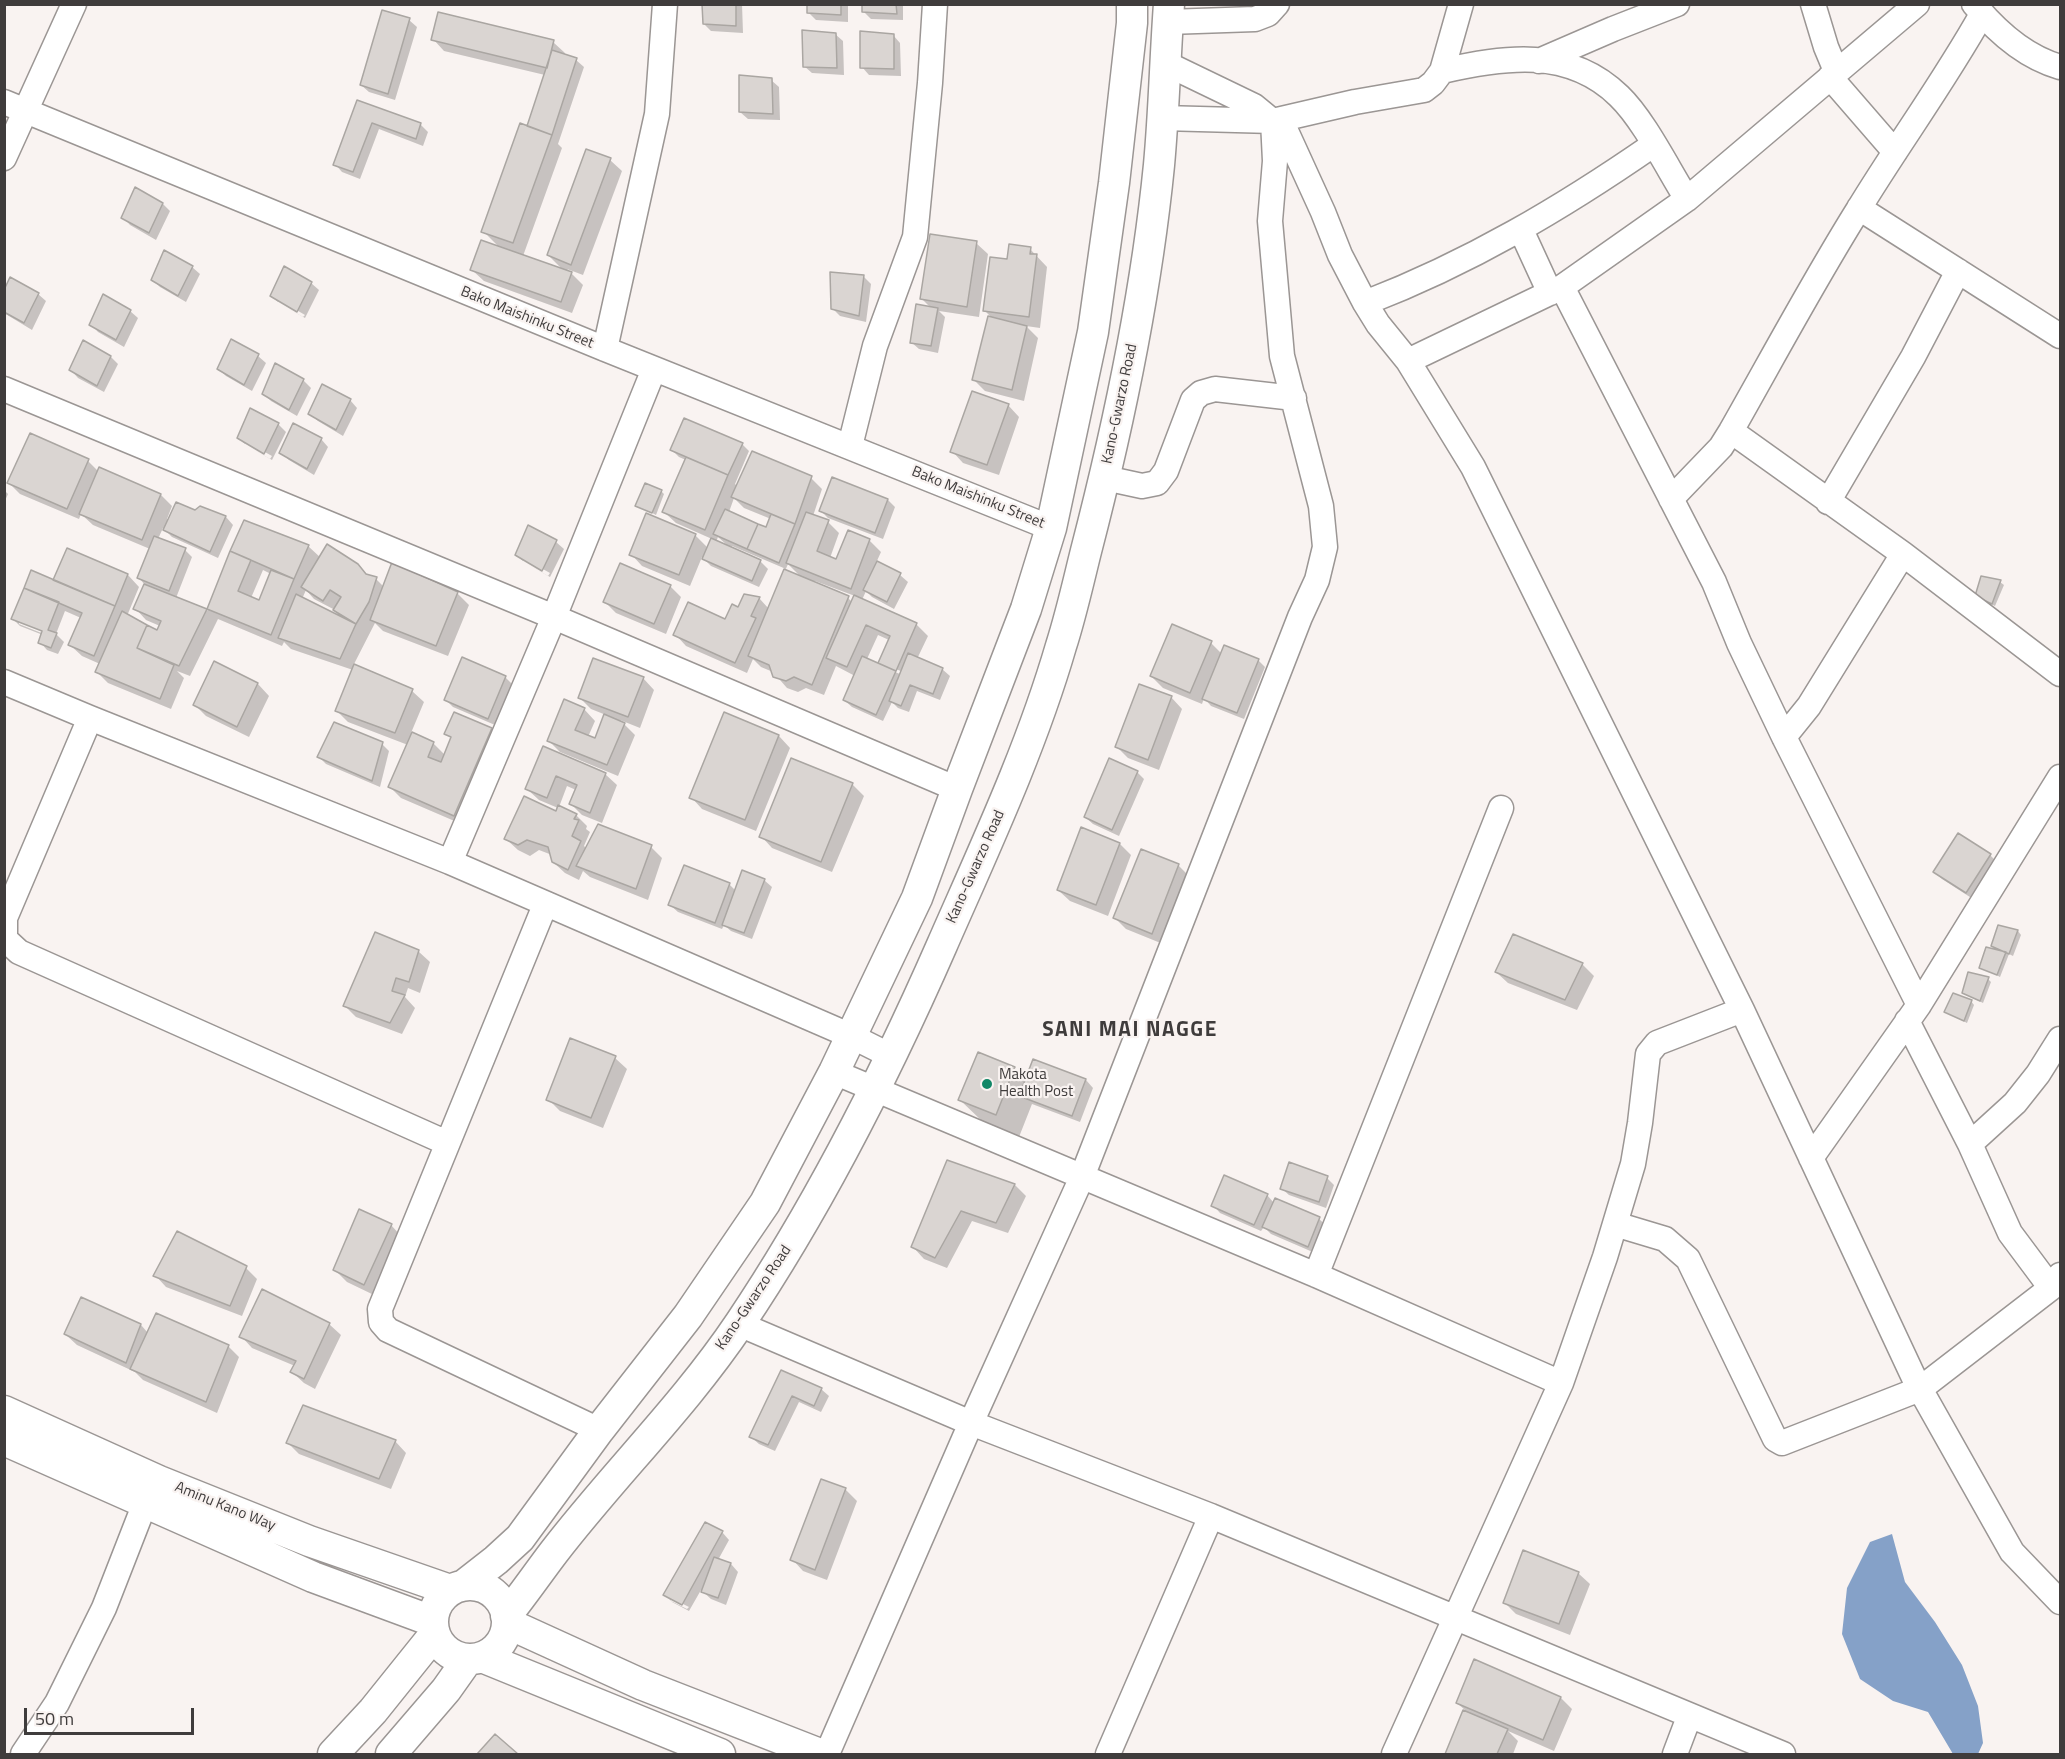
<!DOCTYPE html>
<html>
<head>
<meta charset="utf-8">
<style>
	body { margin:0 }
	#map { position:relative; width:2065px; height:1759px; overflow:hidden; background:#f9f3f1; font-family:"Titillium Web",sans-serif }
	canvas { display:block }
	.frame { position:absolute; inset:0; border:6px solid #3f3c3c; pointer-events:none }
	.scale { position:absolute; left:24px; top:1708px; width:170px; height:27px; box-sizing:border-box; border:3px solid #3f3c3c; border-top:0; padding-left:8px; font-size:18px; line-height:21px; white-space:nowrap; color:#3f3c3c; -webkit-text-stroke:4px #f9f3f1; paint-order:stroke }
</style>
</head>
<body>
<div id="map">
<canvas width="2065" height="1759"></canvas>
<div class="frame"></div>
<div class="scale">50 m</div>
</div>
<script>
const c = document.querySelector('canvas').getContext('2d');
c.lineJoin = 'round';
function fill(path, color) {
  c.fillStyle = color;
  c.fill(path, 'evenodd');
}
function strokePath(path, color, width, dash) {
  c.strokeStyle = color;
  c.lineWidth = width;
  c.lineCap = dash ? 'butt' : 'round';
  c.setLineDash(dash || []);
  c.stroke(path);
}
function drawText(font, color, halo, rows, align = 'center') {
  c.font = font + ' "Titillium Web",sans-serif';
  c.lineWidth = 4.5;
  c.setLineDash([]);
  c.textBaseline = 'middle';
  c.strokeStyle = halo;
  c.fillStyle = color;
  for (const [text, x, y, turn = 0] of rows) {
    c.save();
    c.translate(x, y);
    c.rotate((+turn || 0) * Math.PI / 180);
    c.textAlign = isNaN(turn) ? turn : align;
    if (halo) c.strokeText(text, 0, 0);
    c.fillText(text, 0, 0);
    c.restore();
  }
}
fill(new Path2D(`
	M1892,1534L1905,1582L1935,1622L1962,1665L1978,1706L1983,1743L1978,1754H1953L1928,1712L1893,1701L1860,1679L1842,1634L1847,1588L1870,1542Z`), '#85a1c8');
fill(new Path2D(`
	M704,4H742L743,33L711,31L704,24Z
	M808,4H848V22L816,20L809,13Z
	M864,4H903V20L871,19L864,12Z
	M409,20L417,27L395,100L369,92L361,85Z
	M835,34L843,41L844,75L812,73L804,66Z
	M893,35L900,43L901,76L869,75L862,67Z
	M433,39L553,42L565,53L564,56L576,60L584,67L558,144L562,148L523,256L564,271L548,255L610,160L622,171L583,275L567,269L583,285L572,313L484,281L472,270L499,247L483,231L528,128L545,75L444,51Z
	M771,80L779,87L780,120L748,119L740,112Z
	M358,102L421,125L428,132L423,146L379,129L360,179L342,172L335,164Z
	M135,189L163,204L170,211L156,240L130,225L123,217Z
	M976,243L988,254L979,317L939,311L945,317L938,353L919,349L911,342L931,308L922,299Z
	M1030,249L1047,267L1040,328L1026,326L1038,338L1024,401L985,391L974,380L993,319L985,311L1008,261Z
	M192,267L200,274L186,302L160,287L153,280Z
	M863,276L871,284L866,322L840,316L832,308Z
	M311,283L319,290L305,318L279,303L303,317L305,315L278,299V302L272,296Z
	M4,294H38L46,301L32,330L4,313Z
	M130,311L138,318L124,347L98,332L91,324Z
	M231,341L258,356L266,363L252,391L226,376L219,369Z
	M111,357L118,364L104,392L78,378L71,370Z
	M303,380L311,388L297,416L271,401L263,393Z
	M350,400L357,408L343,436L318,421L310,414Z
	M1008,405L1019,417L999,475L963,463L952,451Z
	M251,410L278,424L286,432L272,460L246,445L270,459L272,456L245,441V444L239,438Z
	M321,439L328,447L314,475L289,460L281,453Z
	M742,444L749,451L735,484L737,486L811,478L822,489L813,516L828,522L839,533L830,558L837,561L869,540L881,552L876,563L900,575L908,582L894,609L872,597L866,591L862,600L916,624L928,636L917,659L942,669L950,676L940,700L917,691L909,712L898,708L892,702L883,721L852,707L844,700L855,676L836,666L824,695L806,688L798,692L787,688L773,672L761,667L753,659L747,673L686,646L675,634L726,621L739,609L759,598L769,609L786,569L732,546L731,548L760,561L768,569L759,587L711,566L702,557L690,586L642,566L631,554L695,535L708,548L712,539L676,523L664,512L686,460L679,457L672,450ZM734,498L744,508L771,519L766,529L729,512ZM718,537L728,546L716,542ZM788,564L803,579L785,571ZM815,581L855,596L852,602L848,598L814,583ZM878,635L889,640L880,662L884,667L867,659ZM891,667L903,672L902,675L891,670Z
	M88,461L99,472L161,495L172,506L167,519L169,520L195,512L200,507L226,517L233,525L218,558L172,537L163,528L158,539L185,550L192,557L176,598L207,611L245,522L308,546L321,558L357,565L369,576L376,579L384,587L457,593L469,605L448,656L383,631L375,623L353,666L412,691L424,702L411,733L433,743L445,755L452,739L446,733L491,729L503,741L466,826L401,798L390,787L408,745L348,722L337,711L353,670L291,649L284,642L282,646L218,619L190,676L177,671L184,678L171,709L108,683L97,672L100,664L82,656L70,645L81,618L65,611L56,634L64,642L58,654L47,650L40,642L43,635L20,626L13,619L54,582L67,550L128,575L139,587L127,616L158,632L160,626L146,620L135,608L145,585L139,578L150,549L93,525L81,514L79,519L20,494L9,483ZM263,570L271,574L260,602L251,598ZM306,590L314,599L335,610L343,618L302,599ZM19,621L50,633L49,636L19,624Z
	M4,490L8,494L4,503Z
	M661,491L664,494L656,515L637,505Z
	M888,500L895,507L883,539L828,518L821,511Z
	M529,527L556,542L564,549L550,577L524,562L548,576L550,573L523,558V561L517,555Z
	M1982,577L2000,582L2004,585L1995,606L1980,599Z
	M670,586L681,597L666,634L616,613L605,602Z
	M1173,626L1211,643L1222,654L1258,660L1265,667L1244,719L1211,706L1204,698L1202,704L1163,688L1151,676Z
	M215,663L258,684L269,696L249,737L206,716L195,705Z
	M505,677L513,685L495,725L453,707L446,700Z
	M643,678L654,690L640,728L620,720L635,735L618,776L560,752L548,740L584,709L595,721L588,737L595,740L606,715L591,709L580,698Z
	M1171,697L1182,709L1159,770L1128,758L1117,747Z
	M725,714L779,736L790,748L756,831L702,809L691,797Z
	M382,744L389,751L380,787L326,764L318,756Z
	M543,748L605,774L617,785L602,823L582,815L571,804L576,790L567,786L559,807L576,815L587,826L586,829L590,832L584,846L587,849L651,847L662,858L648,900L590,877L583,871L579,880L565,873L553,862L552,855L539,850L530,856L518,850L506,839L556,813L558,808L539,800L527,789Z
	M1137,772L1144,779L1119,836L1093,824L1085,817Z
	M852,784L864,796L832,872L772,848L761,836Z
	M1120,844L1131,855L1108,916L1070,901L1058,890Z
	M1990,855L1997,862L1973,899L1942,879L1935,872Z
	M1178,865L1190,877L1163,944L1126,929L1115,918Z
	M764,880L772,887L752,939L731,931L724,925L722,929L678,912L670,905L729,884L736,891Z
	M1999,927L2018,931L2021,935L2013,956L2009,954L2000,977L1981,967L1999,951L1993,946Z
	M1514,936L1582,964L1594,976L1577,1010L1508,983L1496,972Z
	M418,951L430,962L420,993L408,988L405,997L415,1008L402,1034L356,1017L345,1006Z
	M1988,979L1991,982L1983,1003L1963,993Z
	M1971,1001L1974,1005L1967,1023L1946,1012Z
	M615,1058L627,1069L603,1128L560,1111L548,1099Z
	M1034,1060L1086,1080L1093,1088L1080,1122L1032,1104L1019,1137L983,1122L960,1100L1014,1068L1026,1081Z
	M948,1162L1015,1185L1026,1196L1008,1233L972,1221L947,1268L924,1259L913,1247Z
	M1327,1178L1334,1185L1326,1208L1289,1195L1281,1188Z
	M1267,1195L1274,1203L1276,1200L1319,1219L1327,1226L1315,1253L1271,1234L1264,1227L1261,1231L1220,1213L1213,1205Z
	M391,1225L402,1237L376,1296L347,1282L335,1270Z
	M246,1268L257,1279L242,1316L166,1287L155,1275Z
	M329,1324L341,1335L315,1389L304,1383L292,1372L295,1366L252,1348L241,1336Z
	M141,1325L148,1333L228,1346L239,1357L217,1413L143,1380L135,1372L77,1345L65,1334Z
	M782,1372L821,1389L829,1396L821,1412L799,1402L775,1451L759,1444L751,1437Z
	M395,1441L406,1453L391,1489L299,1454L287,1442Z
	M845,1489L857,1501L827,1580L803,1571L792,1559Z
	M722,1532L729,1540L718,1560L731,1564L738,1572L726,1605L711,1599L701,1590L689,1611L672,1602L665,1594ZM671,1598L689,1607L687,1609L671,1601Z
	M1578,1573L1590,1584L1570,1635L1516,1614L1505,1603Z
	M1561,1698L1572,1709L1554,1751L1508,1731L1518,1741L1513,1754L1446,1753L1465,1710L1457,1703Z
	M495,1736L516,1754H479Z`), '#0003');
const building = new Path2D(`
	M702,4H736V26L703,24Z
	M807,4H841V15L807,13Z
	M862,4H896L897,14L862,12Z
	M382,10L410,18L388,94L360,85Z
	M438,12L554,40L547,68L431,40Z
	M802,30L836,33L837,68L803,67Z
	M860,31L894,34V69L860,68Z
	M552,50L577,58L552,135L527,126Z
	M739,75L772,78L773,114L739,112Z
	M357,100L421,123L416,139L372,123L353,172L333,165Z
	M520,123L552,135L513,243L481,232Z
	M586,149L611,158L571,265L547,255Z
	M135,187L163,203L149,233L121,218Z
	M930,234L977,241L967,307L920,299Z
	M481,240L572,272L561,302L470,270Z
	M1009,244L1031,247L1030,254H1037L1029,317L983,311L990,257L1007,259Z
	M164,250L193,266L178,296L151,280Z
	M284,266L312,282L297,312L270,296Z
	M830,272L864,275L859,316L831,309Z
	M10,277L39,293L24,323L4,312V290Z
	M103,294L131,310L116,340L89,325Z
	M916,304L938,308L931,346L910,343Z
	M988,316L1027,326L1012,390L972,380Z
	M231,339L259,354L244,385L217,369Z
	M83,340L111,356L97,386L69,370Z
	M275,363L304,379L289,410L262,394Z
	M322,384L351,399L336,430L308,414Z
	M972,391L1009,404L987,465L950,452Z
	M250,408L279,423L264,454L237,438Z
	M684,418L743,443L728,475L670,450Z
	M293,423L322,438L307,469L279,453Z
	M30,433L89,459L67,509L7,483Z
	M752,451L812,476L795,524L731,497Z
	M686,457L728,475L705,530L662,512Z
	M99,467L161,494L142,540L79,514Z
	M832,477L888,499L875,533L819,511Z
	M645,483L662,490L652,513L635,506Z
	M176,502L195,510L200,506L226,516L210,552L163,530Z
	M725,509L758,524L747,549L713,534Z
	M806,512L829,520L817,551L836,559L848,530L870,539L851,589L786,563Z
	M646,513L696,534L679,575L629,555Z
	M771,514L795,524L779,563L747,549L758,524L766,527Z
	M244,520L309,545L294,579L230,551Z
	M528,525L557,540L542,571L515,555Z
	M154,536L186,548L169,591L137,578Z
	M711,538L761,560L752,581L702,559Z
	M327,544L358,564L366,574L377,577L369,602L356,624L333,610L341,597L330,590L323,601L301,587Z
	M67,548L128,574L115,606L53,580Z
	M230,551L251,560L238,591L259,600L271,570L294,579L271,635L207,609Z
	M877,561L901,573L887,602L863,590Z
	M392,562L458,592L436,646L370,620Z
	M620,563L671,585L654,624L603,602Z
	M784,569L849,596L812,685L794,677L786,681L773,677L769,665L748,656Z
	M31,570L115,606L94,656L68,645L82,613L24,588Z
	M1981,576L2001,580L1992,604L1975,596Z
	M144,584L207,609L179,666L137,648L147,625L157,630L161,621L133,609Z
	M24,588L59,602L48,630L57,633L51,648L38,643L42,631L11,619Z
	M296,594L356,624L340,659L278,638Z
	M744,594L760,597L751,616L756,618L735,663L673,635L688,602L725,619L732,604L738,607Z
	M854,595L917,623L896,671L878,663L890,636L866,625L847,667L826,658Z
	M122,611L147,625L137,648L174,665L160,699L95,672Z
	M1172,624L1212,641L1190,693L1150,676Z
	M1224,645L1259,659L1237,713L1202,699Z
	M908,653L943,668L933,694L910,685L901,706L889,701Z
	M862,656L896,671L876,715L843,700Z
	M462,657L506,676L488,719L444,700Z
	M593,658L644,677L628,717L578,698Z
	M214,661L258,683L237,727L193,705Z
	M354,664L413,689L395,733L335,711Z
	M1139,684L1172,696L1148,760L1115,747Z
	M564,699L585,708L575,730L595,738L604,714L625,723L607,765L547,741Z
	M454,712L492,728L454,816L388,787L412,732L434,742L428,757L441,762L451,737L444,734Z
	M724,712L779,735L745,820L689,798Z
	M334,722L383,742L372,781L317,757Z
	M543,746L606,773L590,813L569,804L577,785L556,776L547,798L525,789Z
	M791,758L853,783L821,862L759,837Z
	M1109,758L1138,771L1112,830L1084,817Z
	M524,796L556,811L558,805L577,814L574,819L579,820L572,836L581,841L568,870L552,862L548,847L527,840L518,845L504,839Z
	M598,824L652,845L636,889L576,866Z
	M1081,827L1120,843L1096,905L1057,890Z
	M1958,833L1991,854L1966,893L1933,872Z
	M1141,849L1179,864L1152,934L1113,918Z
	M684,865L730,883L715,923L668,905Z
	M742,870L765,879L744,933L722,925Z
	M1998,925L2018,930L2009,954L1991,946Z
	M375,932L419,950L409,982L396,978L392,991L405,995L390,1023L343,1006Z
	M1513,934L1583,963L1565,1000L1495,972Z
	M1986,947L2006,952L1997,975L1979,968Z
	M1968,972L1989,977L1980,1001L1962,993Z
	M1953,993L1972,1000L1964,1021L1944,1012Z
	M570,1038L616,1056L591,1118L546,1100Z
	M978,1052L1015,1067L996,1115L958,1100Z
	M1033,1059L1086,1079L1072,1116L1019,1096Z
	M947,1160L1015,1184L996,1223L961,1211L935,1258L911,1247Z
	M1289,1162L1328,1176L1319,1202L1280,1189Z
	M1224,1175L1268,1194L1254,1225L1211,1206Z
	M1275,1198L1320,1217L1308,1247L1262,1227Z
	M359,1209L392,1224L364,1285L333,1270Z
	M177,1231L247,1266L230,1306L153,1276Z
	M262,1289L330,1323L304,1379L290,1372L296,1361L239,1337Z
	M81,1297L141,1324L126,1363L64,1334Z
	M156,1313L229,1345L206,1402L130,1369Z
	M781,1370L822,1388L814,1406L792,1396L768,1445L749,1437Z
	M303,1405L396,1440L379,1479L286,1443Z
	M821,1479L846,1488L815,1570L790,1560Z
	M705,1522L723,1531L682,1605L663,1595Z
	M1523,1550L1579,1572L1559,1624L1503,1603Z
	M714,1557L731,1563L718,1598L701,1592Z
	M1474,1659L1561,1697L1543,1740L1456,1703Z
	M1463,1710L1508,1729L1497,1754H1445Z
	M495,1734L518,1754H477Z`);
fill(building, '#dad5d2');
strokePath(building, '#aaa6a2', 1.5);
const minor = new Path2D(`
	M1813,4L1826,47L1836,71
	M1974,4C1997,32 2025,57 2060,67
	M1168,22L1255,19L1268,14L1277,4
	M1539,61L1613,29L1677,4
	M1167,64L1254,106L1271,120
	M1442,71C1504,57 1569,47 1619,96C1644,120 1668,169 1687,199
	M1830,77L1895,152
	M4,102L605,349L1051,528
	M1162,118L1273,121L1355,102L1424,90L1433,83L1442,71L1461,4
	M1281,120L1323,212L1340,255L1365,303L1378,324L1408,361L1473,467L1742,1010L1915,1380L2012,1552L2060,1602
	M4,158L74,4
	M1859,208L2060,336
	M1521,230L1550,293
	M1562,287L1714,582L1739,643L1784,737L1919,1005
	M1365,303C1469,263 1562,208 1653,145
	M605,349L657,114L665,4
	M1408,361L1562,287L1687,199L1917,4
	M4,389L554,617L957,789
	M1731,431L1903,554L2060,674
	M850,446L875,346L915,237L930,83L935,4
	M1105,478L1142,486L1157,483L1166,471L1193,400L1201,393L1215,389L1294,398
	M1671,499L1721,447L1731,431C1773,357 1813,282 1858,210C1898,144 1944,82 1982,14
	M1828,502L1913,357L1958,271
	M4,682L90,718L450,862L851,1036L891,1056
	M90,718L5,918V939L19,952L447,1143
	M1784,737L1809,706L1903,554
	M450,862L554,617L654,369
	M545,905L380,1309L381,1322L388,1330L599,1430
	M1907,1021L1970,1144L2010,1233L2051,1288
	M834,1072L1316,1275L1561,1383
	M1970,1144L2015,1103L2038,1074L2060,1039
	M1811,1158L1919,1005L2060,777
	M1615,1224L1665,1239L1688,1259L1775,1439L1782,1443L1920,1389L2051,1288L2060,1275
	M1316,1275L1501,808
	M739,1324L971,1423L1211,1516L1783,1754
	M23,1754L57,1703L104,1608L145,1503
	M827,1754L971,1423L1082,1177L1300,617L1317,580L1325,547L1321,506L1282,356L1270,221L1275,161L1273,121
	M1108,1754L1211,1516
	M1394,1754L1561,1383L1605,1257L1633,1164L1640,1123L1648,1054L1657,1043L1742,1010
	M1675,1754L1689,1717`);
const major = new Path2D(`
	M4,1411L159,1481L309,1541L450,1590
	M4,1440L313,1577L432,1621
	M433 1622a37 37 0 1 1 74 0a37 37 0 1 1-74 0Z
	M464,1585L496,1560L520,1538L599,1430L688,1316L765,1203L834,1072L917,898L957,789L1026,609L1051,528L1093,332L1114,183L1132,23V4
	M506,1616C523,1595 538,1573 554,1552C614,1474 685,1405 740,1323C820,1204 885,1075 942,945C985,847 1031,749 1061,646C1071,615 1078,583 1086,551C1119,424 1146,296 1159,165C1164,112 1165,58 1169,4
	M507,1623L643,1685L820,1754
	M482,1657L720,1754
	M333,1754L373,1711L434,1635
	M391,1754L446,1690L468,1659`);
strokePath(minor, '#9b9694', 27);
strokePath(major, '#9b9694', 33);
strokePath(minor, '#fff', 24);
strokePath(major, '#fff', 30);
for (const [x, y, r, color] of [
	[987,1084,6,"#128767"]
]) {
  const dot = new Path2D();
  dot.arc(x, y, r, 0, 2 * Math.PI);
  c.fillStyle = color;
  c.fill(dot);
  strokePath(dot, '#f9f3f1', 2);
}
drawText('15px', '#3f3c3c', '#f9f3f1', [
	["Bako Maishinku Street",527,318,22],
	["Kano-Gwarzo Road",1120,404,-78],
	["Bako Maishinku Street",978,498,22],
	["Kano-Gwarzo Road",976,867,-66],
	["Kano-Gwarzo Road",754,1298,-56],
	["Aminu Kano Way",225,1507,22]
]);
drawText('15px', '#3f3c3c', '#f9f3f1', [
	["Makota",999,1075],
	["Health Post",999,1092]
], 'left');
c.letterSpacing = '1.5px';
drawText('bold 21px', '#3f3c3c', '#f9f3f1', [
	["SANI MAI NAGGE",1130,1031]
]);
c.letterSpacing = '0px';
</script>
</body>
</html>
